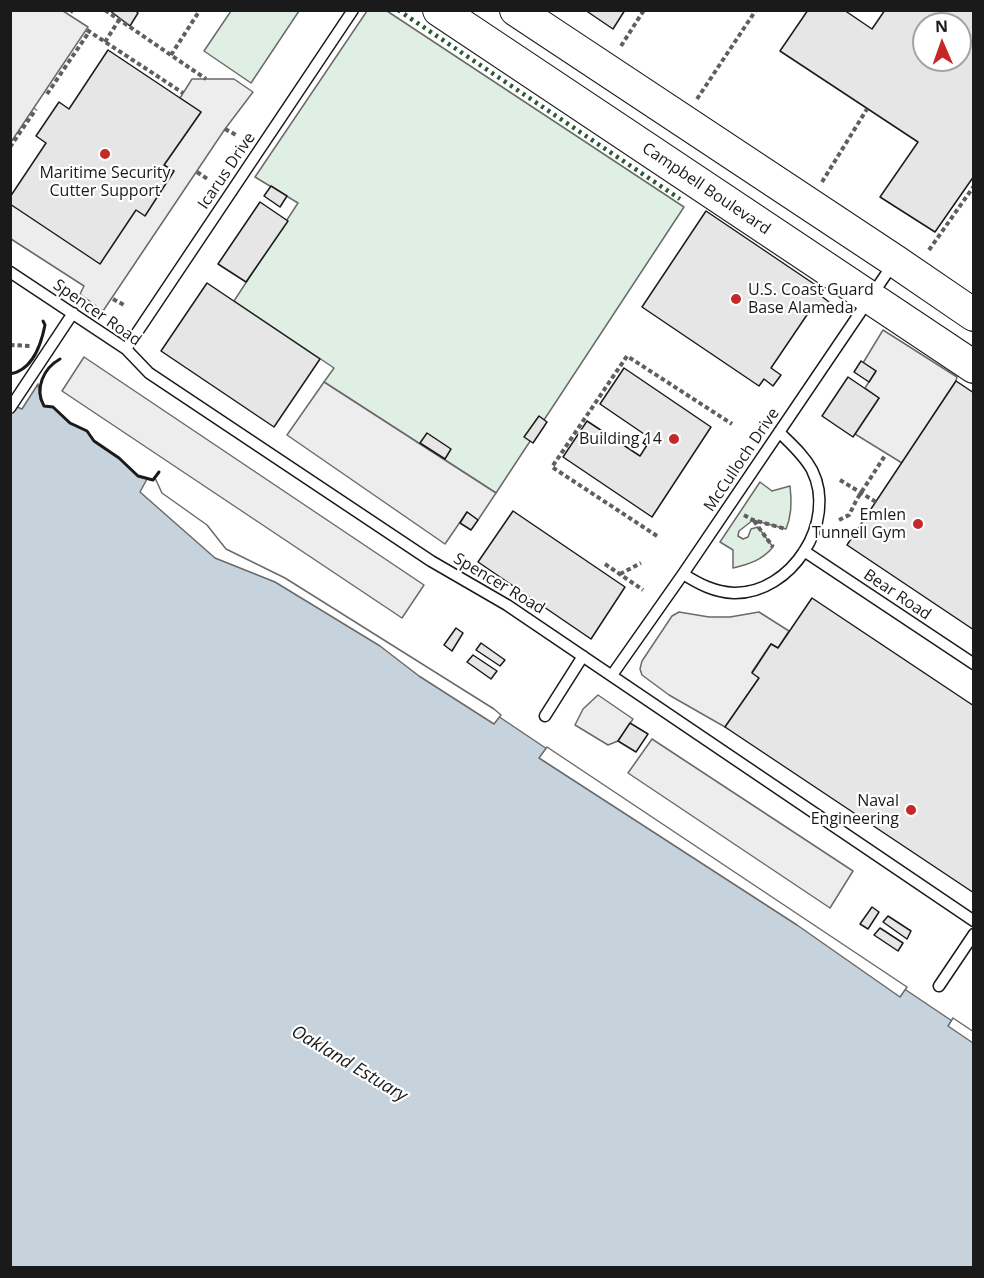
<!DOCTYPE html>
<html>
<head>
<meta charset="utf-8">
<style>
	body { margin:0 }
	#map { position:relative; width:984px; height:1278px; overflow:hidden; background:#fff; font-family:"Open Sans",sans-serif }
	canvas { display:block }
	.frame { position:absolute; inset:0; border:12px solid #1a1a1a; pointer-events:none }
	.north { position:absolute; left:912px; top:12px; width:60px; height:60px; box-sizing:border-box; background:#fff; border:2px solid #a3a3a3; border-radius:50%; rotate:358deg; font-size:16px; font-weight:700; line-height:24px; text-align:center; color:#1a1a1a }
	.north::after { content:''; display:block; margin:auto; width:21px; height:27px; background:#c62828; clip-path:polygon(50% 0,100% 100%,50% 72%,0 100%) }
</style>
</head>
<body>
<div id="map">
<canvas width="984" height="1278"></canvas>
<div class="frame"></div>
<div class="north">N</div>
</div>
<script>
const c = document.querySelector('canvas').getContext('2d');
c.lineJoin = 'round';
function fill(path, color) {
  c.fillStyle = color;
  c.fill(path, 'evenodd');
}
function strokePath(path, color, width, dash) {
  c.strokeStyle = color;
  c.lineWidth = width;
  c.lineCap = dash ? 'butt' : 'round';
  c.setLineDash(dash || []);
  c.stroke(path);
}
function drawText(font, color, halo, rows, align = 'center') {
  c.font = font + ' "Open Sans",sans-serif';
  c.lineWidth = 4.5;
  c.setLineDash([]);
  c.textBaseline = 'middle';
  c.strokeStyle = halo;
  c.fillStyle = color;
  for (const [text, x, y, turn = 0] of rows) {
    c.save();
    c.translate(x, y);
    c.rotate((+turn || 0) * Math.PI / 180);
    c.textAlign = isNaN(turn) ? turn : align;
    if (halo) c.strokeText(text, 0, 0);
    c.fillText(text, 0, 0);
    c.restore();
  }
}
const green = new Path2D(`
	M231,11H299L251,83L204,51Z
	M367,11H387L684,207L496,493L324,382L334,368L234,301L298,203L255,177Z
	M760,482L772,491L790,486C792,501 792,515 786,529L753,520L739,531L738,536L743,539L748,537L751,529L758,527L773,547C762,560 750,564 733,568V550L720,542Z`);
fill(green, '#e0efe3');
strokePath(green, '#6a6a6a', 1.5);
const parking = new Path2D(`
	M11,10L63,11L88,27L11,142Z
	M192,79H234L253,92L225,129L103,311L80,294L84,286L11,239L10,204L164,165L201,112L180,98Z
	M883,330L957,377L956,381L902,463L855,434L879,398L865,388L876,371L863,363Z
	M84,357L424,585L402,618L62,391Z
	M324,382L496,493L478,520L467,512L445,544L287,435Z
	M679,612L709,617H730L759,612L789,631L778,648L771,644L752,672L759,678L725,727L669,695L642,675L640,669L642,661L672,616Z
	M598,695L633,719L618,741L608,745L575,725L583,709Z
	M652,739L853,871L830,908L628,773Z`);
fill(parking, '#ededed');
strokePath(parking, '#6a6a6a', 1.5);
const water = new Path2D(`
	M38,384L40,399L44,406L53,407L69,423L87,431L94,441L119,458L138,476L153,480L159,495L224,552L284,580L492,712L973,1035V1267H11L10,404L22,409Z`);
fill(water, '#c6d2dc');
strokePath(water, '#6a6a6a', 1.5);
const pier = new Path2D(`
	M155,478L162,493L207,525L226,549L285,578L494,709L501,715L494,724L419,676L380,646L275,582L215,558L140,492L147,479L153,480Z
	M547,747L907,987L900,997L797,925L539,758Z
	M953,1018L974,1032L973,1043L948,1026Z`);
fill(pier, '#fff');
strokePath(pier, '#6a6a6a', 1.5);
const building = new Path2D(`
	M109,10H135L138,13L130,26Z
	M585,10H625L613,29Z
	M808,10H844L872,29L885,10H974V176L935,232L880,197L918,142L780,51ZM924,24H960V60H924Z
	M108,50L201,112L164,165L174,171L145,216L136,210L100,264L10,204V197L46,143L36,136L59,102L69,109Z
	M271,186L287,196L280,207L264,196Z
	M260,202L288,221L246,282L218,264Z
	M706,211L823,290L820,295L829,302L822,313L813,306L771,368L781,375L773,386L764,379L759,386L642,307Z
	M207,283L320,359L274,427L161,351Z
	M861,361L876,371L869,382L854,372Z
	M624,368L711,427L652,517L563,457L587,421L640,456L647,445L643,443L647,436L600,404Z
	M848,377L879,398L853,437L822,416Z
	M956,381L974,393V630L847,545Z
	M539,416L547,422L533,443L524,437Z
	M427,433L451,449L445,459L420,443Z
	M513,511L625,587L591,639L478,562Z
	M467,512L478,520L471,530L460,523Z
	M812,598L974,706V893L725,727L759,678L752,673L771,644L778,648Z
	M456,628L463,633L452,651L444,645Z
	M481,643L505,660L500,666L476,650Z
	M473,655L497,671L491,679L467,662Z
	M630,723L648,734L636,752L618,741Z
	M872,907L879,912L868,929L860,924Z
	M888,916L911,931L907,939L883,922Z
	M880,928L903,943L898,951L874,935Z`);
fill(building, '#e6e6e6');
strokePath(building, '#1a1a1a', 1.5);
const lane = new Path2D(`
	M10,272L126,349L149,373L431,561L507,605L974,921
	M126,349L353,10
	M10,408L73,313
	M804,551L974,664
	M683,574C699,584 714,592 734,593C791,594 838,522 812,470C804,455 791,444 779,432
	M612,675L683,574L893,264
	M545,716L583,656
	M939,986L974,934`);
const secondary = new Path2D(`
	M439,10L974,367
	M516,10L895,261L974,315`);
strokePath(lane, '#1a1a1a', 13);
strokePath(secondary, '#1a1a1a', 34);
strokePath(new Path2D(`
	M105,10L206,79
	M87,30L183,93
	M105,42L119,20
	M621,46L644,10
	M171,55L200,10
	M47,94L89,32
	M697,99L756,10
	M225,129L238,136
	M10,147L36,109
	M197,172L209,180
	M822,182L867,109
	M929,250L974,186
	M113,299L124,305
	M10,345L31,346
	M840,480L876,502
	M744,515L753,520L786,529
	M839,520L849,515L857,499L886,454
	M754,521L773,547
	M657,536L552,467L627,356L732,424
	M605,564L643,590
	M620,574L641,563`), '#5f5f5f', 4, [4.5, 3]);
strokePath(lane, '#fff', 10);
strokePath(secondary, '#fff', 32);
strokePath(new Path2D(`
	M71,10L75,13
	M398,10L680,199`), '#2b5a34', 4.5, [3, 4.5]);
strokePath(new Path2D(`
	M60,359C44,368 34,388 44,406L53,407L70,423L87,431L94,441L119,458L138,476L153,480L159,472
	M10,374C33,370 41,345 45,325L43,321`), '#1a1a1a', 3);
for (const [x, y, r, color] of [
	[105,154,6,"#c62828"],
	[736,299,6,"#c62828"],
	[674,439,6,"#c62828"],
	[918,524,6,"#c62828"],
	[911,810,6,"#c62828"]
]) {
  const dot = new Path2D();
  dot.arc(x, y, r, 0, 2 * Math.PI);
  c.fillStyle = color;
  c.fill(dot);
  strokePath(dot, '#fff', 2);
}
drawText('16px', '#1a1a1a', '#fff', [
	["Icarus Drive",227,171,-56],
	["Campbell Boulevard",706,189,34],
	["Spencer Road",97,313,35],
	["McCulloch Drive",742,460,-56],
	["Spencer Road",499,584,31],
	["Bear Road",897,595,34]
]);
drawText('16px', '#1a1a1a', '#fff', [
	["Maritime Security",105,173,"center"],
	["Cutter Support",105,191,"center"],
	["U.S. Coast Guard",748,290,"left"],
	["Base Alameda",748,308,"left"],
	["Building 14",662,439],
	["Emlen",906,515],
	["Tunnell Gym",906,533],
	["Naval",899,801],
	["Engineering",899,819]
], 'right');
drawText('italic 18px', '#1a1a1a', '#fff', [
	["Oakland Estuary",349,1064,31]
]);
</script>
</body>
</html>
